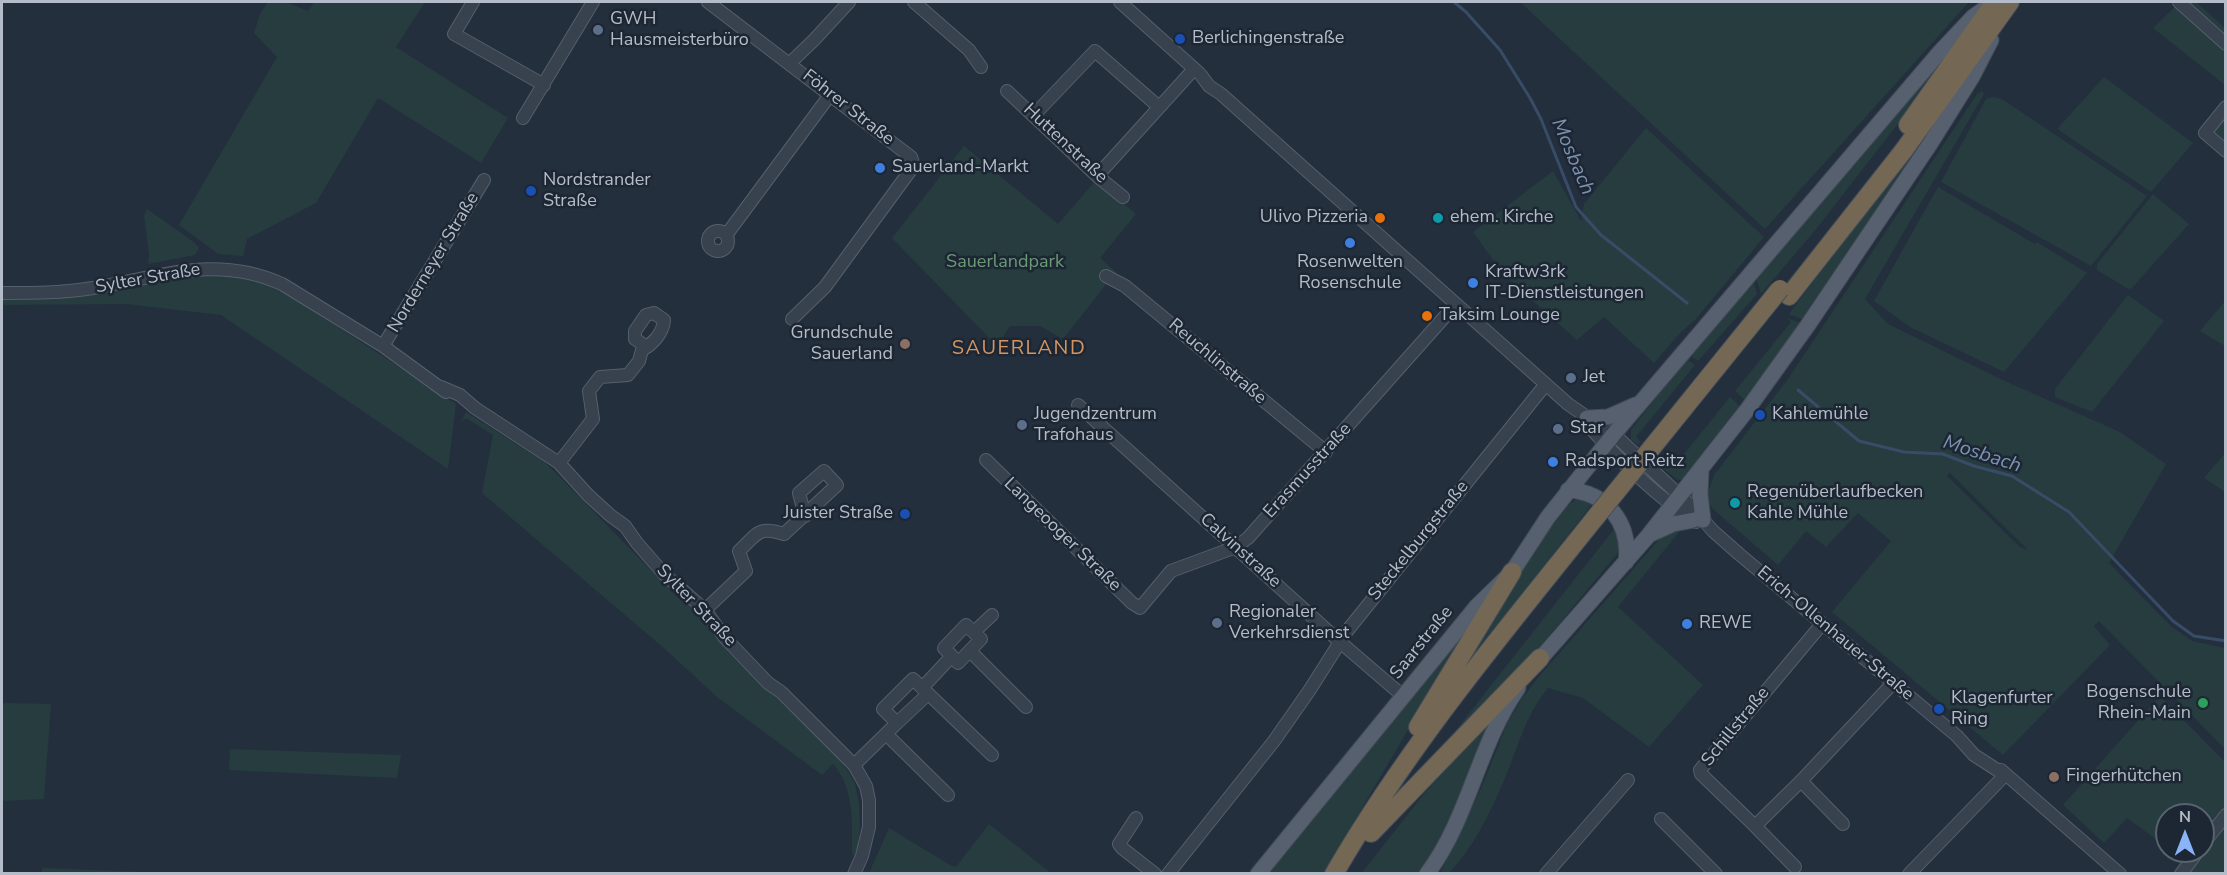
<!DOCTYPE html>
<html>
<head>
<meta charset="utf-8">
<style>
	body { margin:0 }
	#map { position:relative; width:2227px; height:875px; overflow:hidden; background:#242f3e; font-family:"Nunito Sans",sans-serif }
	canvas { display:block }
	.frame { position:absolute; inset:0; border:3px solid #b4bcc9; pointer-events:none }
	.north { position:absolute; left:2155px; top:803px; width:60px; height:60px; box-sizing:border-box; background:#1d2633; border:2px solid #59626f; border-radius:50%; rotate:0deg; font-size:16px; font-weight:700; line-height:24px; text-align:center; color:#b4bcc9 }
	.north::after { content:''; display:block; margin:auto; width:21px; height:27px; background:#8ab4f8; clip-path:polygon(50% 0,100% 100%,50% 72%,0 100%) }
</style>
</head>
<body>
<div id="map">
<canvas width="2227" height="875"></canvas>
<div class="frame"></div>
<div class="north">N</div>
</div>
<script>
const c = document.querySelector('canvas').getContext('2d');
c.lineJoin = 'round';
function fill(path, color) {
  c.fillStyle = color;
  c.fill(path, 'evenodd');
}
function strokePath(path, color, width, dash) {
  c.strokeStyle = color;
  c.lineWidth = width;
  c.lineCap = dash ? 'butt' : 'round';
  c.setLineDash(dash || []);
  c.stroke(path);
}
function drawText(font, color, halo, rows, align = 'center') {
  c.font = font + ' "Nunito Sans",sans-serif';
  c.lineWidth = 5;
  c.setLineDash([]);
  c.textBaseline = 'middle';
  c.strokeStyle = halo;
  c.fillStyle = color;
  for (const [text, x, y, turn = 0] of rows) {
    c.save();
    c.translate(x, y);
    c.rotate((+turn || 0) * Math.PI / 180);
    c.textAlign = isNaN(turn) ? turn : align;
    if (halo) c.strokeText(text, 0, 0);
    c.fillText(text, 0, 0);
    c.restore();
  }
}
fill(new Path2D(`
	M268,2H286L308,11L314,2H425L396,47L508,118L481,163L378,98L316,203L247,239L243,256L218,254L179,225L277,57L254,33L260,14Z
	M1520,2H1969L1765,229Z
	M2184,2H2196L2225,28V40Z
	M2178,4L2225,48V85L2153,28Z
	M1951,49L1911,107L1817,228L1761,294L1756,278Z
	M2104,77L2193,143L2151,192L2057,129Z
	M1982,91L1984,94L1865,299L1888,324L2005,381L2120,432L2166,464L2109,563L2172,627L2192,641L2225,648V749L2099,621L2094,626L2110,645L2003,755L1832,612L1891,541L1858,513L1826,547L1806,531L1778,565L1714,510L1709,503L1707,496L1714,475L1788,379L1977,94ZM1949,473H1950L2028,550L2020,547L1947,476Z
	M1993,97L2002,99L2147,196L2091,266L1941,182L1986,99Z
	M1943,112L1804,320L1789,314Z
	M2225,117V147L2211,134Z
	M1646,128L1764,237L1695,320L1681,332L1654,363L1604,317L1577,340L1504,275L1473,232L1553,171L1581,221L1584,204Z
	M964,146L1058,224L1096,180L1136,214L1100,258L1116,272L1063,339L1040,326H1010L997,346L892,238Z
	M1938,187L2035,244L2037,242L2087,273L2004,372L1910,327L1874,301Z
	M2153,194L2189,224L2130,290L2097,270V264Z
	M147,209L194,242L199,248L195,255L148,264L149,255L144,215Z
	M188,274H226L269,282L456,404L448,469L221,315L126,304L2,305V300L84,295Z
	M1753,279L1757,294L1698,361L1690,355Z
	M2128,295L2164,321L2092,412L2055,397V389Z
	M2225,301V346L2200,331Z
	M1787,318L1803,324L1745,400L1735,391L1791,322Z
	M1684,361H1690L1695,365L1636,437L1641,442L1638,445L1631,440V430Z
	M1730,397L1741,407L1685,482L1683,479L1678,480L1664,469L1668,465L1673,468Z
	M466,412L543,461L556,473L677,597L703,616L728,652L833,752L848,771L855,784L859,804L860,825L858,845L854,856L852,854C852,824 855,789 833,764L822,775L717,697L666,650L482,493L493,435L466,418L461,422Z
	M2225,453V492L2204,478Z
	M1577,499L1592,504L1453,682L1516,576L1565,507Z
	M1618,524L1620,547L1617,554L1520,671L1441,749Z
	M1672,532H1679L1618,607L1703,685L1649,747L1583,698L1548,688C1525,715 1517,751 1503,783C1489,815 1473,848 1449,873L1441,872L1483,784L1507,724L1521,700L1541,674L1656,543L1663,536Z
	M1470,624L1324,873L1267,874Z
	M2160,696L2225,762V811L2203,840V815H2167V847L2127,818L2104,843L2063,805Z
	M2,703L51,704L44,799L2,801Z
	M1495,716L1459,806L1421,873L1361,874L1423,795Z
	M230,749L401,755L397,778L229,770Z
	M2225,822V873L2185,874Z
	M989,824L1051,873H869L889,828L950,865L956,867Z
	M42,868L170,873L42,874Z`), '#263c3f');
strokePath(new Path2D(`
	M1454,2L1466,12L1500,50L1530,98L1541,119L1576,207L1601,235L1687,303
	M1798,390L1859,441L1904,452L1943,454L1974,466L2012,476L2069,512L2173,621L2194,636L2226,641`), '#394c67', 3);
const minor = new Path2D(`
	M473,2L454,34L544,85
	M708,2L911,157L913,163L910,171L825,287L792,319
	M914,2L969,50L981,67
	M1120,2L1199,73
	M2179,2L2226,44
	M790,63L814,40L849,2
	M1201,75L1209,86L1221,94L1568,404L1620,440L1691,506L1713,531L1739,554L1957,736L1974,755L2005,775
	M1007,91L1097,176L1123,197
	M2226,107L2205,133L2226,151
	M1034,115L1095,51L1159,107
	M523,118L593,2
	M1097,176L1194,69
	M708 241a10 10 0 1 1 20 0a10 10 0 1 1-20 0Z
	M727,234L830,95
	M1106,276L1125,286L1326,452
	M2,293C32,293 63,293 93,288C160,277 216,254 282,284L383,346L446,392
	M383,346L484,180
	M441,387L460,395L475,408L559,463L588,495L611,516L625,526L637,543L664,574L705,610L725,638L768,683L781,692L854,765L866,786L869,800V827L862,856L854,874
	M1078,405L1340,642L1403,696
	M1583,419C1611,453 1659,499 1696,522
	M986,460L1132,603L1140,608L1171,571L1236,547L1248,538L1456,304
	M559,463L593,419L589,391L600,377L628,375L639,361L642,350C653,344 663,333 664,320L654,313L646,315L635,331V339L647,347
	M705,610L746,571L739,551C758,533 758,526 784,534L837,485L824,471L799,493L805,516
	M1822,624L1700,770L1701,774L1755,826L1801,781L1893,683
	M974,632L992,615
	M970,651L1026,707
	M922,688L952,656L958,663L981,639L966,625L944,648L952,656
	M897,723L928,694
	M886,734L948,795
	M854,765L897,723L883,709L913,679L992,755
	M2001,770L2120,874
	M1801,781L1843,824
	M1136,818L1119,844L1122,848L1155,874
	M1661,819L1716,874
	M1755,826L1795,867
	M2203,844L2226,815
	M1168,874L1274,741L1309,691L1347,631L1546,384
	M1546,874L1628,780
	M1909,874L2005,775
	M2181,874L2198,851`);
const major = new Path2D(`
	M1587,418L1608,417L1635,405
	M1701,470L1700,495L1703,520
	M1568,490C1607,492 1631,524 1626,562
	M1651,534L1673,524L1694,520
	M1534,666L1648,536L1747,410L1808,325L1930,144L1972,77L1991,40
	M1258,874L1477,606L1512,572L1548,517L1613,435L1939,53L1973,17L1990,5
	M1427,874C1469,818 1478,745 1518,688`);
const highway = new Path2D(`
	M1908,125L1995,2
	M1789,296L1904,150L2010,2
	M1418,727L1512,572
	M1371,833L1540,658
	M1334,874C1408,746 1503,633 1595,518`);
strokePath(minor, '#565f6c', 14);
strokePath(major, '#414a57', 17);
strokePath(highway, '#434c59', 20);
strokePath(minor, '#38414e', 12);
strokePath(major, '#56606e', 15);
strokePath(highway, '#746855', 18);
const highwayBridge = new Path2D(`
	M1595,518L1780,289`);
strokePath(highwayBridge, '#434c59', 20, []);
strokePath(highwayBridge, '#746855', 18);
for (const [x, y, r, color] of [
	[598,30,6,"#5c6f8a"],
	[1180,39,6,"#1a4fb4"],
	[880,168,6,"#3f7fe0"],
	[531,191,6,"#1a4fb4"],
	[1380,218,6,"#e8710a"],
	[1438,218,6,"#0f9aa8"],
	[1350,243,6,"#3f7fe0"],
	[1473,283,6,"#3f7fe0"],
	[1427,316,6,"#e8710a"],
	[905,344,6,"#8d6e63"],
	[1571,378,6,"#5c6f8a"],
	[1760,415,6,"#1a4fb4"],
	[1022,425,6,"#5c6f8a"],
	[1558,429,6,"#5c6f8a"],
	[1553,462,6,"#3f7fe0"],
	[1735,503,6,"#0f9aa8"],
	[905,514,6,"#1a4fb4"],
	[1217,623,6,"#5c6f8a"],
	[1687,624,6,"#3f7fe0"],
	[2203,703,6,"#2e9e5b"],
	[1939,709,6,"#1a4fb4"],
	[2054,777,6,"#8d6e63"]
]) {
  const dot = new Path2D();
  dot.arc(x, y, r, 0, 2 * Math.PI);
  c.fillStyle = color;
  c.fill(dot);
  strokePath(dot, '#1d2633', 2);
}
drawText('18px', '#b4bcc9', '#1d2633', [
	["GWH",610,20],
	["Hausmeisterbüro",610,41],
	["Berlichingenstraße",1192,39],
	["Sauerland-Markt",892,168],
	["Nordstrander",543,181],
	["Straße",543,202],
	["Ulivo Pizzeria",1368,218,"right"],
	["ehem. Kirche",1450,218],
	["Rosenwelten",1350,263,"center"],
	["Rosenschule",1350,284,"center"],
	["Kraftw3rk",1485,273],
	["IT-Dienstleistungen",1485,294],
	["Taksim Lounge",1439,316],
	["Grundschule",893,334,"right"],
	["Sauerland",893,355,"right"],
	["Jet",1583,378],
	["Jugendzentrum",1034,415],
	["Trafohaus",1034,436],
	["Kahlemühle",1772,415],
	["Star",1570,429],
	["Radsport Reitz",1565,462],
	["Regenüberlaufbecken",1747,493],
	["Kahle Mühle",1747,514],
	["Juister Straße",893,514,"right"],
	["Regionaler",1229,613],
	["Verkehrsdienst",1229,634],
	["REWE",1699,624],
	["Bogenschule",2191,693,"right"],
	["Rhein-Main",2191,714,"right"],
	["Klagenfurter",1951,699],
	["Ring",1951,720],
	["Fingerhütchen",2066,777]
], 'left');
drawText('18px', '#b4bcc9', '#1d2633', [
	["Föhrer Straße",848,108,38],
	["Huttenstraße",1065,144,43],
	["Norderneyer Straße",434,263,-59],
	["Sylter Straße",148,279,-10],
	["Reuchlinstraße",1217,362,40],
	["Erasmusstraße",1308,471,-48],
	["Langeooger Straße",1062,535,44],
	["Steckelburgstraße",1419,541,-51],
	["Calvinstraße",1240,551,42],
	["Sylter Straße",696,606,46],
	["Erich-Ollenhauer-Straße",1835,634,40],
	["Saarstraße",1422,643,-51],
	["Schillstraße",1736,727,-51]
]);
drawText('18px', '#6b9a76', '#1d2633', [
	["Sauerlandpark",1005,263]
]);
drawText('italic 20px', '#7c92b1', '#1d2633', [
	["Mosbach",1572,157,67],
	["Mosbach",1982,455,18]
]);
c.letterSpacing = '1.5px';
drawText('20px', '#d59563', '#1d2633', [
	["SAUERLAND",1019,349]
]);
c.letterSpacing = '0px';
</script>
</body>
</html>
